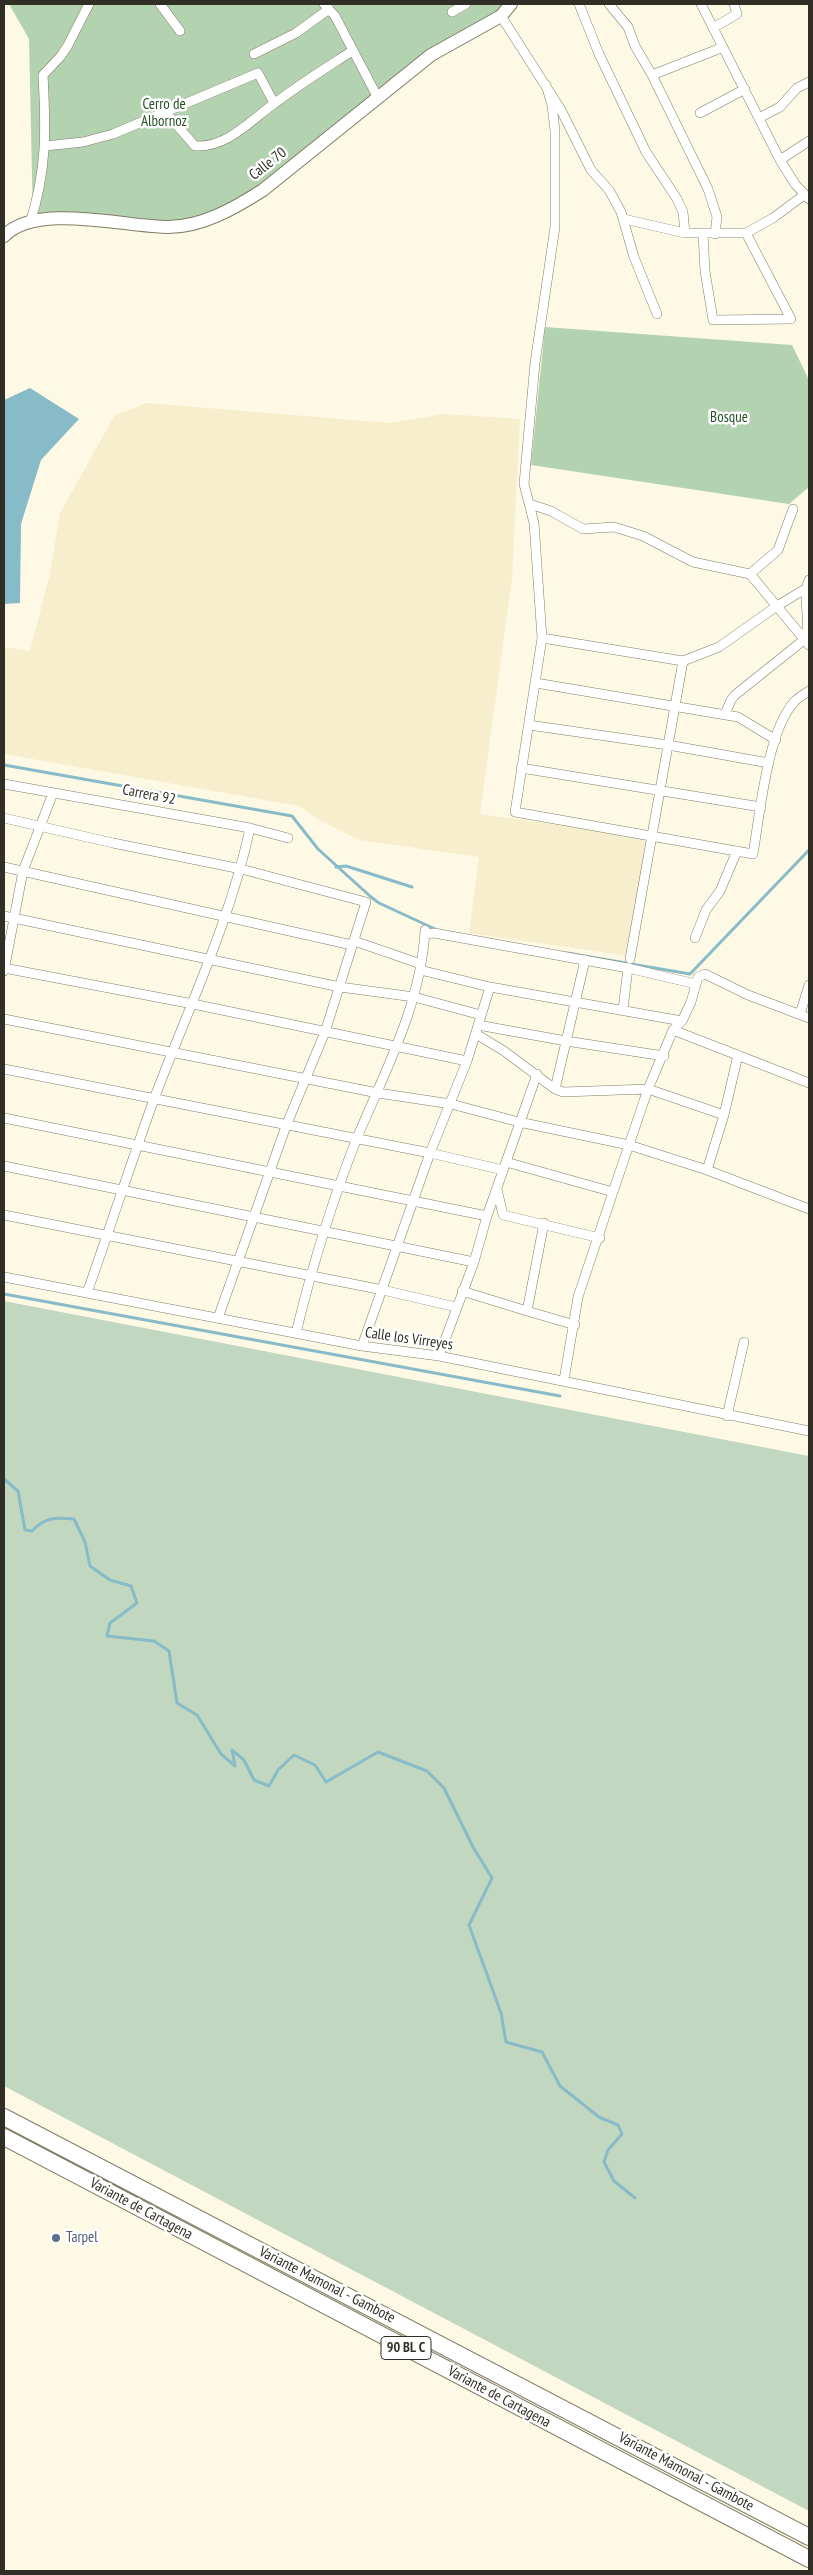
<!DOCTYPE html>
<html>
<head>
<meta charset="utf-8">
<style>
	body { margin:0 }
	#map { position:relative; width:813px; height:2575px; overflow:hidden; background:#fef9e5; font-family:"PT Sans Narrow",sans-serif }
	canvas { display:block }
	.frame { position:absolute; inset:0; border:5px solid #312f25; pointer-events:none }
</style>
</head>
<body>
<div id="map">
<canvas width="813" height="2575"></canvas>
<div class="frame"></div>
</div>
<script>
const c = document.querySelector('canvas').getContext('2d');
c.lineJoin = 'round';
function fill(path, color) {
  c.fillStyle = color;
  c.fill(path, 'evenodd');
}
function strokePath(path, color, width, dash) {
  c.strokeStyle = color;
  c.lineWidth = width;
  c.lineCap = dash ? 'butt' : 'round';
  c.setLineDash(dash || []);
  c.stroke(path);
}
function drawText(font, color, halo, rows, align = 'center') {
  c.font = font + ' "PT Sans Narrow",sans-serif';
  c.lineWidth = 5;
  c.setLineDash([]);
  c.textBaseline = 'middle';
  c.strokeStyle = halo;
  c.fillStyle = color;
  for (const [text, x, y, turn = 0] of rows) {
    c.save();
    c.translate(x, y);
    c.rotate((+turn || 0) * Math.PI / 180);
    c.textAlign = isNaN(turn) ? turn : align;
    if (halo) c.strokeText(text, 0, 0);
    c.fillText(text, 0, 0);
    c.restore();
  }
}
fill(new Path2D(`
	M147,403L389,423L444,414L520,419L512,578L480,814L646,838L629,956L469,933L479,857L359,840L316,818L299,806L4,754V647L30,651L50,574L60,513L115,415Z`), '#f6eecd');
fill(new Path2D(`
	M4,1301L809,1456V2511L4,2086Z`), '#c2d7c0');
fill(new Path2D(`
	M9,4H505L500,13L377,95L259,192L197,219L167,224L33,220L29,39Z
	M545,327L792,345L809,380V487L789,504L531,465Z`), '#b3d2b0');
fill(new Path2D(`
	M30,388L79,419L41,460L21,524L20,603L4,604V400Z`), '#88bbc8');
strokePath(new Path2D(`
	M4,765L292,816L318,849L371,897L379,903L435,929
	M336,867L346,866L412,887
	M567,953L690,974L809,850
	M4,1294L560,1396
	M4,1479L18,1491L25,1530L32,1531C45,1517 56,1517 74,1519L85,1542L90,1566L110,1580L131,1586L137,1603L110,1623L107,1636L154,1641L169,1651L177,1703L197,1715L221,1754L235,1766L232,1750L244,1760L254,1780L269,1786L278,1770L294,1755L315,1765L326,1782L378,1752L427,1771L444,1788L473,1847L492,1878L469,1925L501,2013L506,2042L542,2052L560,2086L599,2117L618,2125L622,2134L608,2150L604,2162L614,2181L635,2198`), '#88bbc8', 3);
const street = new Path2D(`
	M160,4L180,31
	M324,4L335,16L378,98
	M579,4L599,54L646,152L677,199L683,212L685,233
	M609,4L628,27L635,46L652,75L708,189L717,217L715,234
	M701,4L780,160L795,184L809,199
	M452,12L466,4
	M501,16L561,110L591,170L609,190L621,212L634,257L657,314
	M713,28L737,14L734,4
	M254,54L296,33L329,9
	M652,75L721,48
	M546,85L552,105L555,131V227L535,363L524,484L534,523L542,638L515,812L753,854C760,814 767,732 794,702C798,698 804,694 809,691
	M166,113L195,146C227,148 251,120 275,103C300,84 326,68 352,51
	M700,113L745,89
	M759,118L780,107L797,88L809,82
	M45,146L83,142L113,134L258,73L274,103
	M780,160L809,141
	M624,219L685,233H746L773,218L804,195
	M30,223C47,170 46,129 43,75L60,57L67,47L89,4
	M703,234L705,271L713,320L791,319L746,233
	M530,504L551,511L583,529L614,527L643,536L693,562L750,574L809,645
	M750,574L778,550L793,509
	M542,638L683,661L719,647L777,606L805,589
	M536,683L738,717L776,740
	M725,714L731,700L735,695L805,639C812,619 801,598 809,580
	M529,725L668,745L769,763
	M521,768L761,807
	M4,784L250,828L288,838
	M4,818L113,843L241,869L366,902L325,1032L286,1126L218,1318
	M4,867L352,945
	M4,916L340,987L414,997L481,1015
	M425,934L434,933L628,968L696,984
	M695,938L706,910L720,891L737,851
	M354,941L421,964
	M630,959L683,661
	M4,968L193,1004L467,1061
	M420,970L490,987L682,1021
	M4,971L23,871L53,793
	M623,1009L628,968
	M800,1014L809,985
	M4,1019L378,1093L451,1104L519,1122L629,1145L707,1170L809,1209
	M478,1025L566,1041L664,1056
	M673,1030L809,1083
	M476,1034L504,1051L555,1089L563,1092L648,1089L724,1115
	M4,1069L430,1153L503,1170
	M555,1089L585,960
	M4,1118L487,1216
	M506,1162L613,1192
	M4,1166L474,1262
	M707,1170L724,1115L738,1055
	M497,1189L503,1215L600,1238
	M4,1215L383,1290L456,1307
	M544,1223L527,1311L575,1325
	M4,1277L362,1346L439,1356L809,1431
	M462,1291L527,1311
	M87,1293C110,1228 131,1163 154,1099C188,1009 230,922 250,828
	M296,1333C312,1267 332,1201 357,1138C385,1071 421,1005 425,930
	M362,1346L430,1153L467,1061L490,987
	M439,1356L474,1262L487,1216L537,1074
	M564,1380L578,1297L613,1192L648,1089L673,1030L682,1021L691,1002L698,977L705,974L748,995L809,1018
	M727,1416L744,1342`);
const secondary = new Path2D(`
	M4,236C37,202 125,227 168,227C202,227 235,208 263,190L431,55L501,16L511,4`);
const highway = new Path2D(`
	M4,2117L809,2537
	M4,2137L809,2559`);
strokePath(street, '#827d66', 10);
strokePath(secondary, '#827d66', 14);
strokePath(highway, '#827d66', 18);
strokePath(street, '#fff', 9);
strokePath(secondary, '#fff', 12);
strokePath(highway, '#fff', 16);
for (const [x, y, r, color] of [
	[56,2238,5,"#5c6f8a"]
]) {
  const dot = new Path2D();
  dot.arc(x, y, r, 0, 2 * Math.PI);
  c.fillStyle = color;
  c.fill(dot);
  strokePath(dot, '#fff', 2);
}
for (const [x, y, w] of [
	[406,2348,50]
]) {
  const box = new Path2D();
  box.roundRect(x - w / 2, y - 11.5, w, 23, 4);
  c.fillStyle = '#fff';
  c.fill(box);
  strokePath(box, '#312f25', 1);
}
drawText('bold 14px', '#312f25', null, [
	["90 BL C",406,2348]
]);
drawText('15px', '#265226', '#fff', [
	["Cerro de",164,105],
	["Albornoz",164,122],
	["Bosque",729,418]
]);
drawText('15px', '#312f25', '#fff', [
	["Calle 70",268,164,-38],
	["Carrera 92",149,795,11],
	["Calle los Virreyes",409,1339,8],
	["Variante de Cartagena",141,2209,28],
	["Variante Mamonal - Gambote",327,2285,27],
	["Variante de Cartagena",499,2397,28],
	["Variante Mamonal - Gambote",686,2472,28]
]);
drawText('15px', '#4e5e75', '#fff', [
	["Tarpel",66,2238]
], 'left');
</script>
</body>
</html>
